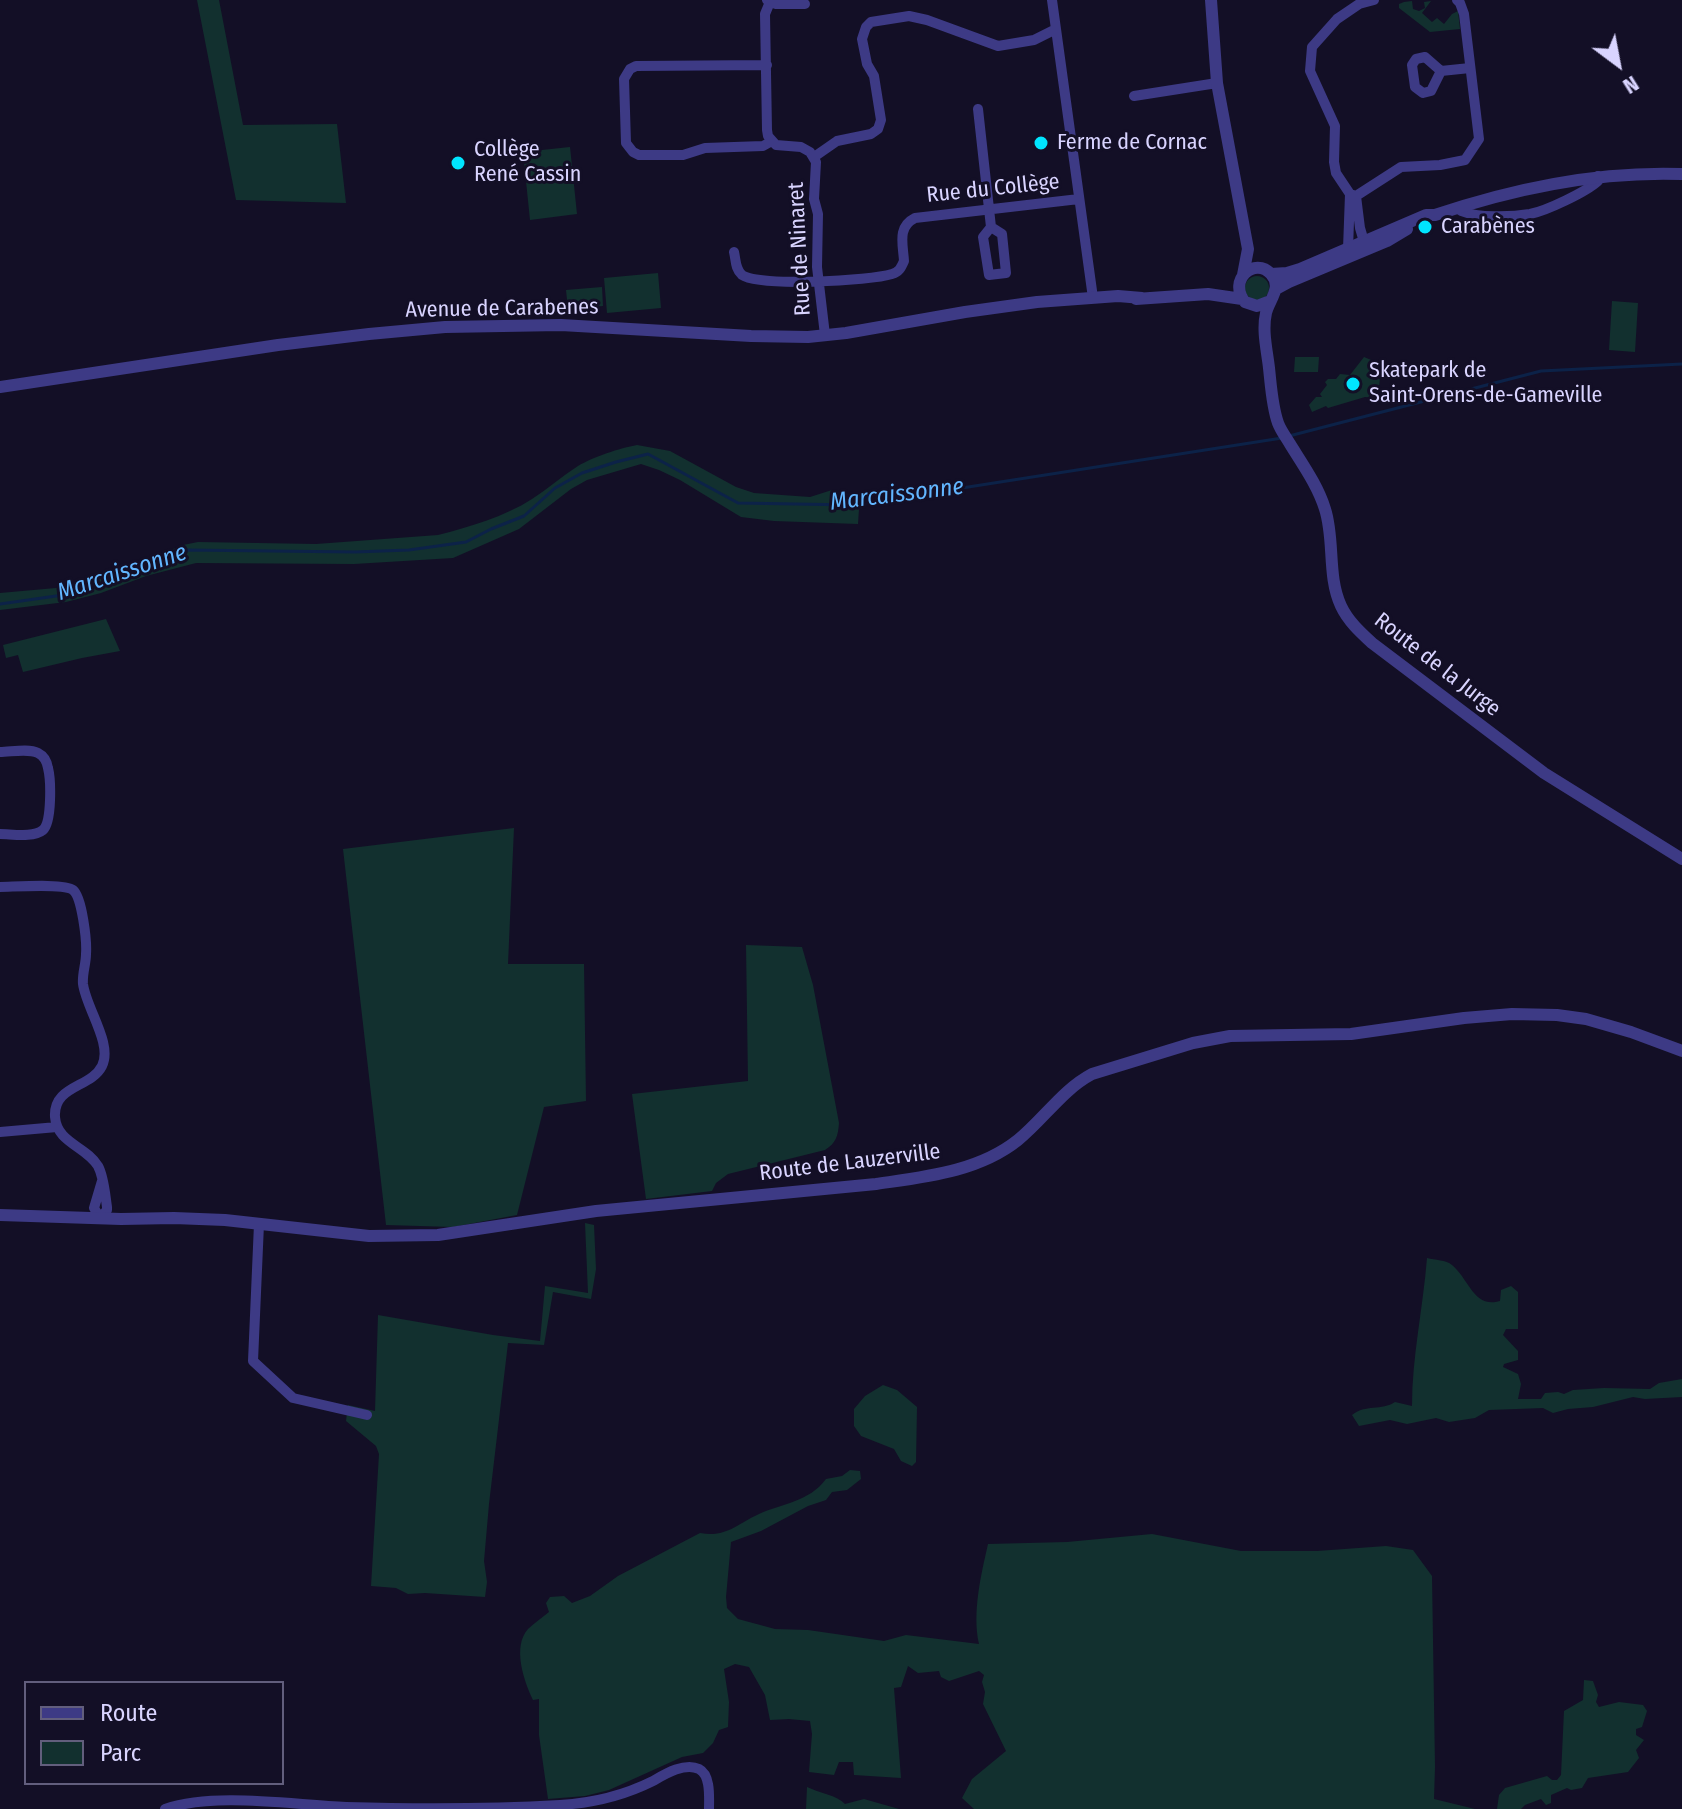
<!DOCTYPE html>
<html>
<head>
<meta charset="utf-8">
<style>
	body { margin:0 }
	#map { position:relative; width:1682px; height:1809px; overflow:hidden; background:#130f26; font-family:"Fira Sans Condensed",sans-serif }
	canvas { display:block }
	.legend { position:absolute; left:24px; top:1681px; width:260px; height:104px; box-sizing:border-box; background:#130f26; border:2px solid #625e7d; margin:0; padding:10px 14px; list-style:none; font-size:24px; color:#d9d4ff }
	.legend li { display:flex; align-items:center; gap:16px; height:40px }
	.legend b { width:40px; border:2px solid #625e7d }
	.north { position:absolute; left:1578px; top:24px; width:80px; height:80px; -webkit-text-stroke:6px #130f26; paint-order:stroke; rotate:148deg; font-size:22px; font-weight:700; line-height:32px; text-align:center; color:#d9d4ff }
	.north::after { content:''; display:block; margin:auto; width:28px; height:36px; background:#d9d4ff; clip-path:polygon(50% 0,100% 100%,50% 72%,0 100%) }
</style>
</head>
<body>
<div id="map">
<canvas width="1682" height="1809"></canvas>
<ul class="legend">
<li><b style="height:10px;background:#3d3a85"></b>Route</li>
<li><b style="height:22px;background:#12302f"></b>Parc</li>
</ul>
<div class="north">N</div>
</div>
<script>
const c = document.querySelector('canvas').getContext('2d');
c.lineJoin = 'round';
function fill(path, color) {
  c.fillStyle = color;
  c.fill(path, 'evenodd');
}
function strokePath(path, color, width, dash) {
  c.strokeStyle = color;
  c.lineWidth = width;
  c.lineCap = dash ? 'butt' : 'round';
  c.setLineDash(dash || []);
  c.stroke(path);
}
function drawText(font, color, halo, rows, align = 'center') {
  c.font = font + ' "Fira Sans Condensed",sans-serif';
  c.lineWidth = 6;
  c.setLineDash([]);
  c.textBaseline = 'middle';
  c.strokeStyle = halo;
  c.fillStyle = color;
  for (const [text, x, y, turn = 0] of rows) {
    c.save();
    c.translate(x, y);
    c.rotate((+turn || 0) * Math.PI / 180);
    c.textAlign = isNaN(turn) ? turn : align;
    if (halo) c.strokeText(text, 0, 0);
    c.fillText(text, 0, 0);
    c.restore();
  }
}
fill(new Path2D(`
	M197,0H219L243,125L337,124L346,203L236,200Z
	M1412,1L1413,9L1419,11L1425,8L1424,2L1431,1L1422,13L1432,22L1437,18L1444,24L1452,14L1458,11L1460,29L1430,32L1399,8V4L1404,2Z
	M570,147L577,214L530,220L523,152Z
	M658,273L661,308L607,313L604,278Z
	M1245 288a12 12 0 1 1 24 0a12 12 0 1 1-24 0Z
	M602,287L603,306L568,309L566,290Z
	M1612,301L1638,303L1635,352L1609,350Z
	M1295,357H1319L1318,372H1294Z
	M1364,357L1383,365L1384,376L1380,378L1378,398L1365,397L1328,408L1326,406L1312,412L1309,405L1316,397H1322L1320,394L1327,385L1325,382L1328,379H1336L1340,374L1350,375Z
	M637,445L670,451L736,487L754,493L810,497L832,490L843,494H860L858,524L774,521L741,517L680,480L659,470L641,464L587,480L571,489L519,529L453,558L354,564L196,563L146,576L101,593L66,602L0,610V593L67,587L105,576L183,545L198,542L316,544L438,535C469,527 504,517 532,499C548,489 562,476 578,466C593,457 620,448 637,445Z
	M106,619L120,651L82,658L23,672L18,655L6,658L3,645Z
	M514,828L508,964H584L586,1101L544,1107L517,1215L453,1227L386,1225L343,849Z
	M746,945L802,947L813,985L839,1123C838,1136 836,1143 825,1150L728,1174L716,1183L712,1191L646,1199L632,1094L748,1081Z
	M585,1223L594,1225L596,1269L591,1299L553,1292L544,1345L508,1343L489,1504L484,1561L487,1582L485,1597L425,1593L408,1594L396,1588L371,1586L379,1454L376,1446L346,1421L348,1405L375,1411L378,1315L493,1335L540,1341L545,1286L588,1293Z
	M1427,1258C1435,1260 1446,1260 1452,1265C1469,1279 1474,1309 1500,1301L1501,1290L1511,1286L1518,1292V1329H1506L1503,1335L1518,1351V1360L1504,1364L1503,1367L1518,1374L1521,1384L1518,1399H1541L1545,1393L1558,1392L1564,1394L1573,1390L1604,1388L1650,1389L1659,1383L1682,1379V1397L1645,1399L1633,1397L1593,1407L1568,1409L1553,1413L1543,1408L1489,1410L1475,1418L1449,1422L1436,1418L1407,1424L1390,1420L1359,1426L1352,1415C1365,1404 1382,1411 1395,1402L1412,1406C1412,1357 1423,1308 1427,1258Z
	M883,1385L897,1390L917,1407L916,1462L912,1466L901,1461L894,1449L861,1436L854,1426V1409L865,1396Z
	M850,1470L860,1471L861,1479L847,1490L832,1492L826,1500L808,1506L761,1531L731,1542L726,1597L727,1608L738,1619L775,1629L808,1630L884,1641L906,1635L979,1644C972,1613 981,1575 988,1544L1067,1542L1152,1534L1241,1551H1317L1386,1546L1413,1550L1432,1576L1435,1767L1434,1799L1475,1809H974L962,1798L972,1779L1006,1751L983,1704L985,1692L982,1682L984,1675L979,1671L949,1681L941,1677L939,1671L918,1673L908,1666L901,1687L894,1688L901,1778L854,1775L853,1762H839L834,1775L809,1772L812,1734L810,1721L789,1719L770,1720L765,1695L749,1667L735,1664L724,1669L729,1702L728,1727L719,1730L713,1743L703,1753L682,1757L609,1790L585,1796L548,1799L539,1735V1699L533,1700C524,1681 512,1647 528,1629C534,1623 542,1618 549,1612L546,1603L550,1597L564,1596L572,1603L590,1596L618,1576L700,1533C726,1538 737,1524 759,1514C783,1503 809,1502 826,1479L842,1476Z
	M1584,1680L1593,1681L1598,1695L1596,1702L1599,1707L1619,1702L1643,1705L1647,1711L1642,1727L1636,1729V1735L1644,1740L1636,1750L1639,1758L1628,1772L1588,1778L1582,1788L1571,1790L1567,1788L1551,1795V1803L1546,1805L1541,1799L1525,1805L1521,1809H1497L1499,1795L1505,1788L1547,1776L1552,1780H1557L1561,1775L1564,1711L1583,1700Z
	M807,1787C819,1793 837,1795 845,1804L864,1799L899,1809H806Z`), '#12302f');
strokePath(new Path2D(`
	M1289,436L1541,371L1682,364
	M0,604L77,593L187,550L355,552L409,550L466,542L491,529L524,516L555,488L582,473L616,462L648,454L738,503L853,505L1282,438`), '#0c2248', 3);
strokePath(new Path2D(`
	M767,0L770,2L765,14L767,130L768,136L776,145L801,147L810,152L816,162L814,199L818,214L817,267L825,335
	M1052,0L1093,298
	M770,2L776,4H805
	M767,65L636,66L630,69L624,79L626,143L633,152L639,155H683L705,148L763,146L772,141
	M1441,71L1431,91L1423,93L1415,87L1412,65L1416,59L1425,57L1441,71L1470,68
	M1134,96L1217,83
	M978,109L991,227L983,237L989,275L1006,273L1002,234L991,227
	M814,157L837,141L871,134L878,129L881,120L874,76L867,64L862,39L866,27L871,22L909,16L927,20L998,46L1034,40L1056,29
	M1356,196L1401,167L1440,165L1465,160L1479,139L1464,14L1460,3L1457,0
	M1460,207L1461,211C1478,218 1511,217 1530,214C1546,211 1586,192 1598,181V176
	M1365,245L1360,228L1356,196L1350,194L1336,173L1334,162L1335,126L1310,71L1312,47L1337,19L1359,4L1374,0
	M1348,249L1350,194
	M734,252C736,260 735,269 742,275C759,287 870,281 892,274C899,272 901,268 904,261C903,244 897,227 915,218L1079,199
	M0,752C11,752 28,748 38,753C44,756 47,762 48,768C51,780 52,822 43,830C33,838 12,834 0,834
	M0,887C13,887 64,883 73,890C82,897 87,941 86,954C86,964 82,974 83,984C86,1008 113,1044 102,1066C91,1088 53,1085 55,1117C57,1143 86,1146 98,1166C104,1177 105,1194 107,1207V1210L100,1218L94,1208L102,1181
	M0,1132L57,1127
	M259,1224L253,1361L293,1398L367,1415
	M165,1809C216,1792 292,1805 346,1807C417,1809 489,1809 560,1805C594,1803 623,1796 653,1781C665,1774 685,1762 699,1769C711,1775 709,1798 709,1809`), '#3d3a85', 10);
strokePath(new Path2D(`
	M1211,0L1217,83L1248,249L1243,275
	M1271,274L1287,273L1300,269L1426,215H1435C1515,188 1598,171 1682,174
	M1276,289L1289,282L1387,241L1407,229
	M1136,299L1208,294L1242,299
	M1270,301L1257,306L1245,302C1227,280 1255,256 1271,274C1283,287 1269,300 1266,313C1262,331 1267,350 1269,368C1271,386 1272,406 1278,423C1281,431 1286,437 1290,444C1303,465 1318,486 1325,509C1335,540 1327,576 1341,606C1348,621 1360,632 1372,643L1544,773L1682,859
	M0,387L278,345L369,334L445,327L561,325L751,336L808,337L846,333L965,312L1037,302L1118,296L1142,298
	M0,1215L121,1219L174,1218L225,1220L369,1236L438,1235L596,1211L876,1184C924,1177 978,1172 1018,1140C1044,1119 1062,1090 1092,1074L1193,1043L1230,1036L1351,1034L1464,1018L1512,1014L1557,1015L1586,1019L1631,1032L1682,1051`), '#3d3a85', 12);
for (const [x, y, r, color] of [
	[1041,143,8,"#00e5ff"],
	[458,163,8,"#00e5ff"],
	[1425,227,8,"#00e5ff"],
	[1353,384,8,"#00e5ff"]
]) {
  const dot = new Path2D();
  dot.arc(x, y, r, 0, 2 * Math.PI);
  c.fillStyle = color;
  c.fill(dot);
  strokePath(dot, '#130f26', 3);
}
drawText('22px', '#d9d4ff', '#130f26', [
	["Ferme de Cornac",1057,143],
	["Collège",474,150],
	["René Cassin",474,175],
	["Carabènes",1441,227],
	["Skatepark de",1369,371],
	["Saint-Orens-de-Gameville",1369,396]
], 'left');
drawText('22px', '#d9d4ff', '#130f26', [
	["Rue du Collège",993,189,-6],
	["Rue de Ninaret",800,249,-93],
	["Avenue de Carabenes",502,309,-1],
	["Route de la Jurge",1437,665,38],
	["Route de Lauzerville",850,1163,-7]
]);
drawText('italic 24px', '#62b6ff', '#130f26', [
	["Marcaissonne",897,495,-7],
	["Marcaissonne",122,573,-18]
]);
</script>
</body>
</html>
